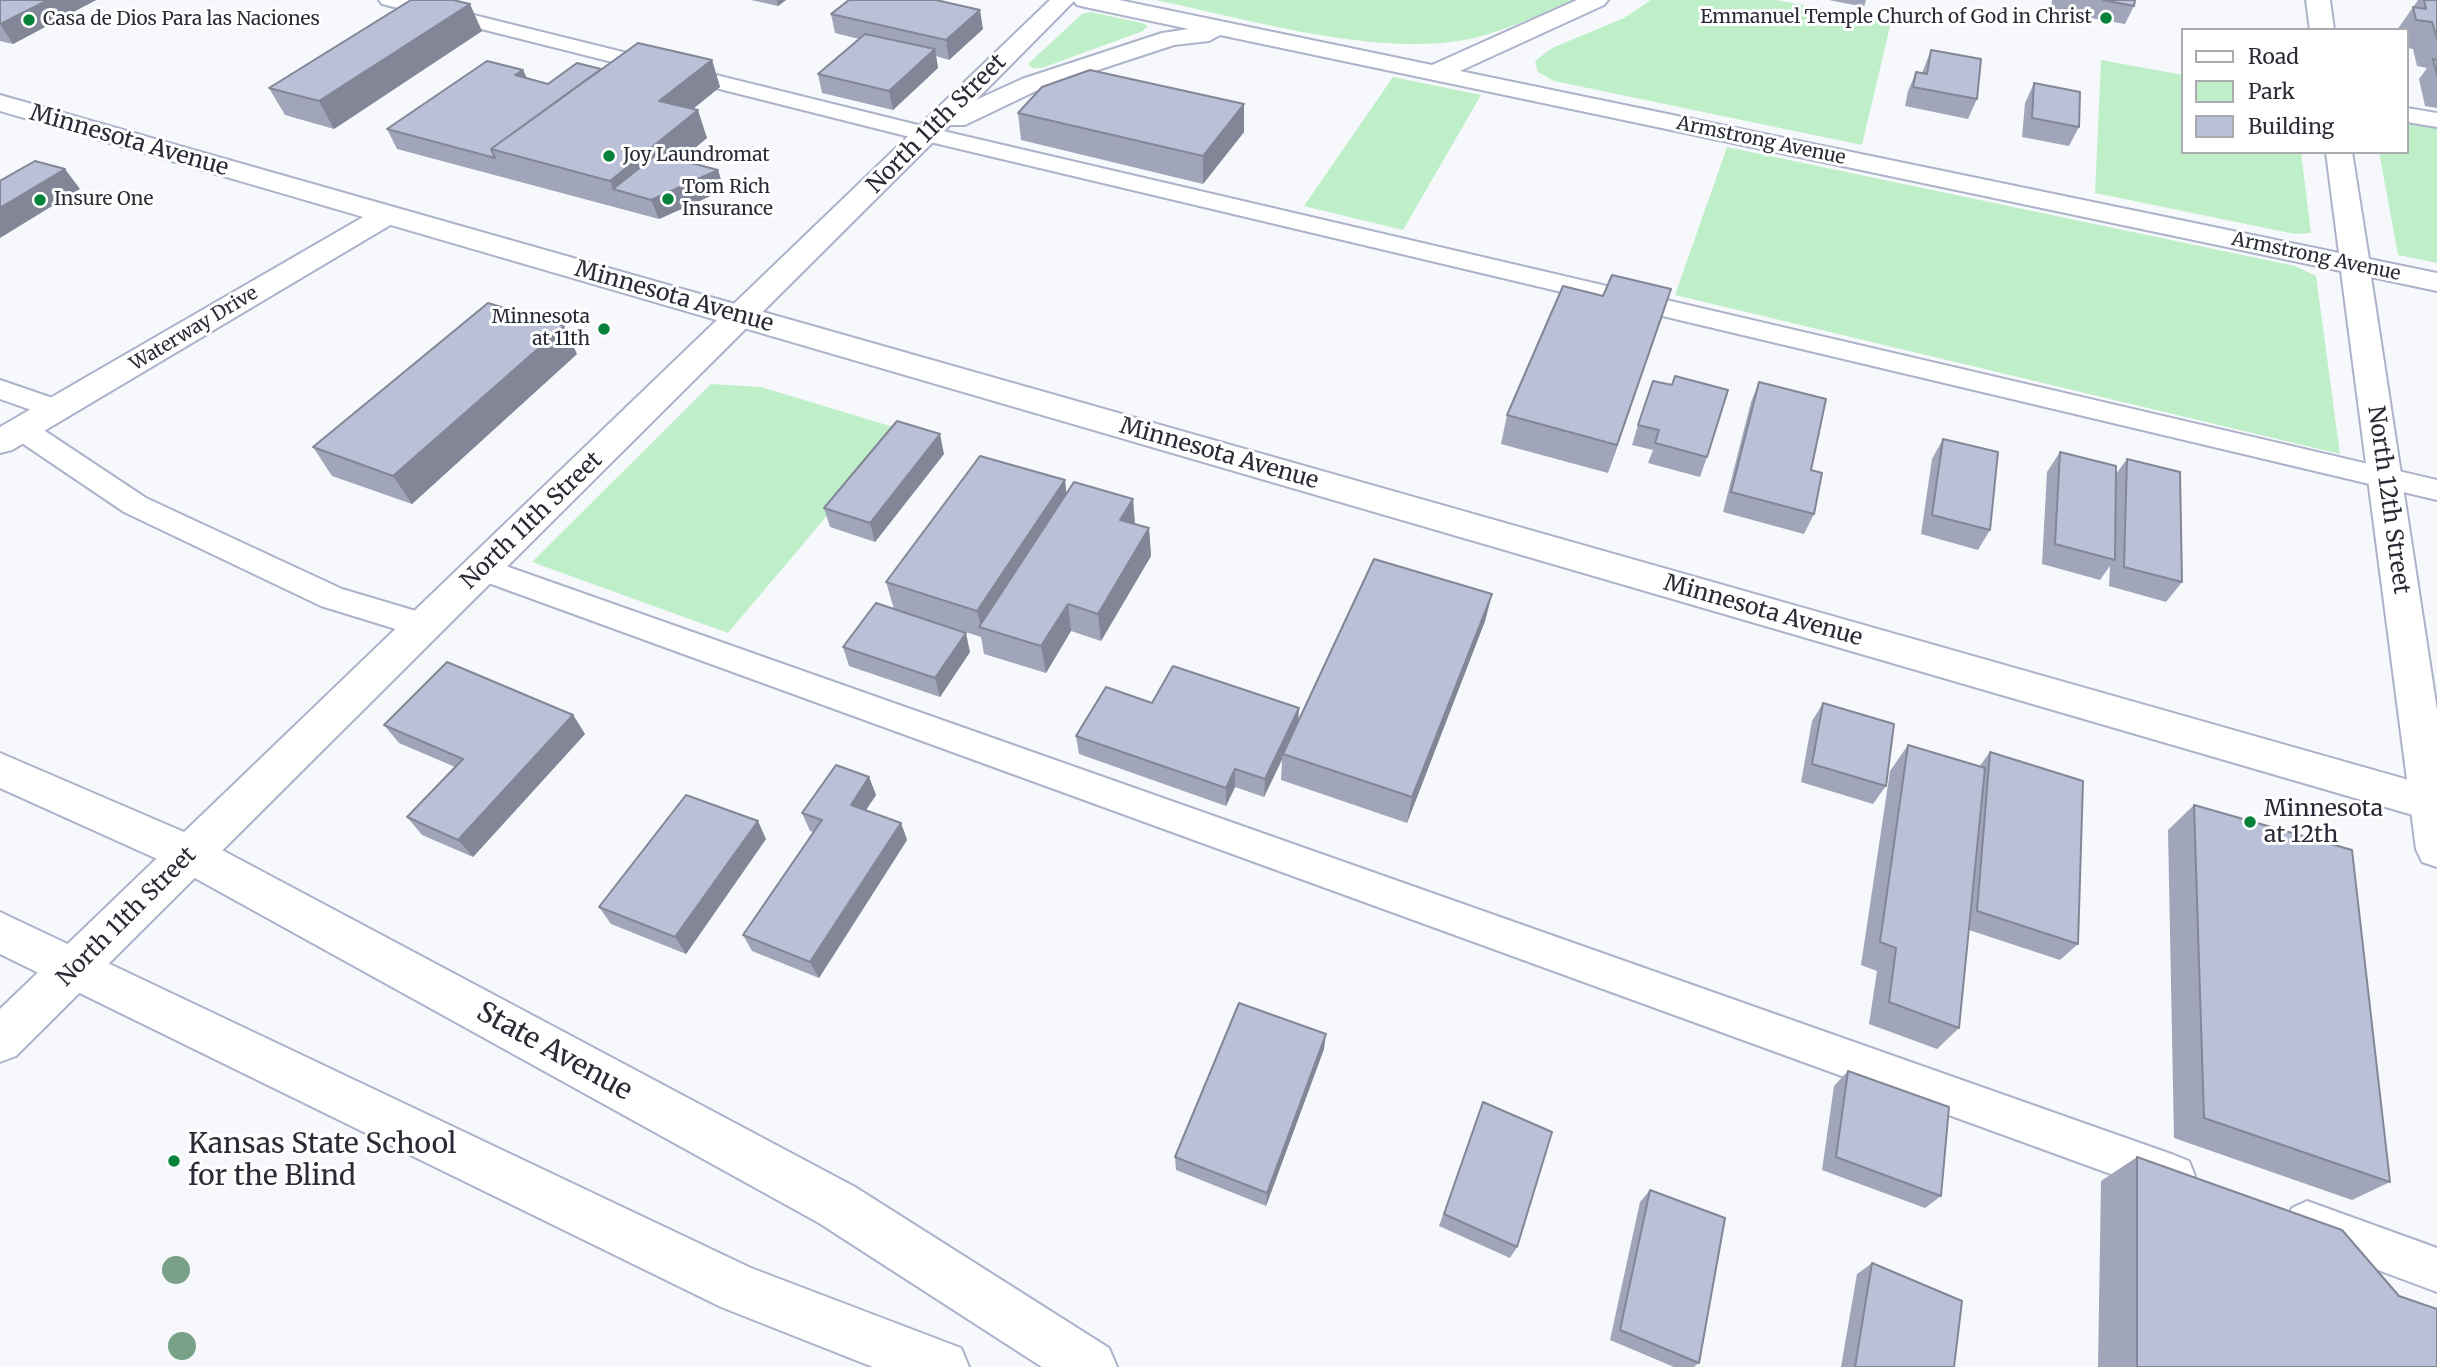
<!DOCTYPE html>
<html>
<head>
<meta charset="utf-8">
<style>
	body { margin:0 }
	#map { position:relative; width:2437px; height:1367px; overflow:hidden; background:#f6f8fc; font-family:Merriweather,serif }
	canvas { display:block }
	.legend { position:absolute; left:2181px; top:28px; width:228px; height:126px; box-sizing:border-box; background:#fff; border:2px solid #aaabae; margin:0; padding:9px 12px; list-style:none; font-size:21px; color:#2a2c35 }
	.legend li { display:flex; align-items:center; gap:14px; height:35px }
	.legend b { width:35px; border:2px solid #aaabae }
</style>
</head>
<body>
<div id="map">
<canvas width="2437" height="1367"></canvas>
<ul class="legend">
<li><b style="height:9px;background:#fff"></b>Road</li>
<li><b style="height:19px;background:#bfefc8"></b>Park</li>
<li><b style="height:19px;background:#bac0d7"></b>Building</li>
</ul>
</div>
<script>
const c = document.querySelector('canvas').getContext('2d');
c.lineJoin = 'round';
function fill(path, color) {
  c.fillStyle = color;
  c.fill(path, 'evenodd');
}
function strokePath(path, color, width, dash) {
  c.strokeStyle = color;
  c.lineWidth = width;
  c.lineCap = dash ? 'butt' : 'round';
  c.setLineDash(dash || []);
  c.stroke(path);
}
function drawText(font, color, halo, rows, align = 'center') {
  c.font = font + ' Merriweather,serif';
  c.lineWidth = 6;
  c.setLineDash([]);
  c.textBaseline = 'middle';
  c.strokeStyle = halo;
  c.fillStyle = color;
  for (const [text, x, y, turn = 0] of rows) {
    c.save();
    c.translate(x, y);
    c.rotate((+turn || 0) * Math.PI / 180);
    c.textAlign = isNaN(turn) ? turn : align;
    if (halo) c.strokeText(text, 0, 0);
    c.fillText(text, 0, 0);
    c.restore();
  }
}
fill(new Path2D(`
	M1155,0H1574C1540,14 1506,31 1470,39C1375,58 1249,19 1155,0Z
	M1651,0H1776L1891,22L1862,145L1554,81L1538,72L1535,61L1552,48L1624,18Z
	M1091,12L1142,23L1148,26L1143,31L1042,68H1032L1028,64L1082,14Z
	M2101,60L2183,75V152H2301L2311,233L2295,234L2095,193Z
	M1393,77L1481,95L1403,230L1304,206Z
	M2407,120L2437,125V263L2398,255L2379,152H2407Z
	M1727,147L2295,266L2316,276L2340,454L1675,295Z
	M711,384L761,387L900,429L728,633L532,562Z`), '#bfefc8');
const service = new Path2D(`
	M379,0H413L926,127L2437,480V500L926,141L382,4Z
	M2407,108L2437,113V127L2407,122Z
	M0,380L67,403L71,410L67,417L57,419L0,399Z
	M23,420L33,423L146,498L342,589L436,617L441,626L436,635L425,638L321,606L124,512L13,437L9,430L13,423Z
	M483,558L2174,1155L2189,1161L2195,1176L2189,1191L2174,1197L472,577L467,569L472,561Z
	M2307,1201L2437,1248V1292L2292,1238L2285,1223L2292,1208Z`);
const minor = new Path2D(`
	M1050,0H1119L1432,65L1577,0H1608L1604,5L1460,71L2339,253L2326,152H2352L2369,259L2437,273V291L2371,277L2437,710V867L2422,862L2416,849L2341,271L1220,35L1209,41L1174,45L1040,89L965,125H950L16,1056L0,1062V1009ZM1074,1L1077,5L1085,7L1189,29L1162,33L1022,79L976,100Z
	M2306,0H2330L2334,30H2310Z
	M387,207L397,209L401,215L397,221L12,450L0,453V427L377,209Z`);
const secondary = new Path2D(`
	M0,95L2437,788V822L0,111Z`);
const primary = new Path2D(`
	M0,753L205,841L855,1187L1109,1348L1117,1367H1042L819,1223L175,867L0,788Z
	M0,912L751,1268L961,1348L969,1367H873L721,1307L0,954Z`);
strokePath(service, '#acb2c9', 4);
strokePath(minor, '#acb2c9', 4);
strokePath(secondary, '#acb2c9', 4);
strokePath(primary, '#acb2c9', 4);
fill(service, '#fff');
fill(minor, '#fff');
fill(secondary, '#fff');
fill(primary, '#fff');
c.fillStyle = '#78a188';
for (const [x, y] of [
	[176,1270],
	[182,1346]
]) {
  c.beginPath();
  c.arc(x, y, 14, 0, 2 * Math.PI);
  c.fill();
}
fill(new Path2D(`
	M0,0H96L13,44L0,41Z
	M751,0H786L778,6Z
	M1829,0H1866L1864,7Z
	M2052,0H2135L2134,6L2125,24L2051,11Z
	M2418,0H2437V108L2425,106L2419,79L2427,68L2417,66L2413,49L2407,48V30H2397Z
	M831,14L983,29L949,60L936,56L938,68L893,110L822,93L818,74L859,39L835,33Z
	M482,31L334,129L285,115L269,88Z
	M1931,50L1977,99L1968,119L1905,106L1908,91L1916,72L1922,73Z
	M712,60L720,87L693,109L707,138L680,160L718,170L724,190L659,219L397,149L387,129L523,70L527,78L548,84L601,69Z
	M2034,83L2079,127L2069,146L2022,137L2025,103Z
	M1018,113L1244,132L1203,184L1021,140Z
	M1671,289L1608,473L1501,444L1507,415Z
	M577,354L412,504L332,476L313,447Z
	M1759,382L1811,470L1814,514L1804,534L1723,512L1751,402Z
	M1672,385L1707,457L1700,477L1648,463L1653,450L1632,445L1638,425Z
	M1943,439L1990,530L1978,550L1921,534L1932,459Z
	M2060,452L2116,474L2127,459L2182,582L2166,602L2109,586L2110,566L2100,580L2042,564L2047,472Z
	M944,454L875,542L830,527L824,508Z
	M1065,480L1066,493L1133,499L1135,524L1149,528L1151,556L1101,641L1071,631L1046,673L984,654L981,637L894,609L886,582Z
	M1492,594L1485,621L1407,823L1281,780L1282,760L1264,797L1235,787L1226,806L1079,754L1076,736L1152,703L1298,720Z
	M843,647L970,652L940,697L849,666Z
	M1823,703L1886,786L1873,804L1801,782L1812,721Z
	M573,715L585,734L473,857L422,835L407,817L455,767L399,743L384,725Z
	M1908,745L1979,767L1990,752L2078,944L2060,960L1969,930L1959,1028L1937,1049L1869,1024L1877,971L1861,965L1890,771Z
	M869,777L876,795L866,810L901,823L907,840L819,978L752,951L743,935L813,832L810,831L802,813Z
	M2194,805L2390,1182L2352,1200L2174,1138L2168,830Z
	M766,839L686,954L611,924L599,907Z
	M1324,1049L1266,1206L1176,1170L1175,1157Z
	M1848,1071L1941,1196L1925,1208L1822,1170L1834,1086Z
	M1483,1102L1517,1247L1510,1258L1439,1226Z
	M2137,1157L2399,1296L2437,1367H2098L2101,1181Z
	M1650,1190L1699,1363L1694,1367H1674L1610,1340L1640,1202Z
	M1872,1263L1954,1367H1841L1857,1274Z`), '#a0a5b9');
fill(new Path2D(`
	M48,0H96L13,44L0,24Z
	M777,0H786L778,6Z
	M470,4L482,31L334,129L319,101Z
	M980,10L983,29L949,60L946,40Z
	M935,49L938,68L893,110L889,91Z
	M712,60L720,87L669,128L659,101Z
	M523,70L531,89L515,75Z
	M1244,104V132L1203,184V156Z
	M698,110L707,138L637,196L613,189L621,209L610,181Z
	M65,169L80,189L0,238V208Z
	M718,170L724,190L659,219L651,200Z
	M1671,289L1662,318L1608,473L1617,445Z
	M564,326L577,354L412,504L393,476Z
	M940,434L944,454L875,542L870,523Z
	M1065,480L1068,508L981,627L977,611Z
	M1133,499L1135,527L1120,520Z
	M1149,528L1151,556L1101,641L1098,614Z
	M1492,594L1485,621L1407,823L1412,797Z
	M1068,604L1071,631L1046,673L1041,646Z
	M966,633L970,652L940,697L935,678Z
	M1299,708L1298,727L1283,754L1282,759L1264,797L1265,779Z
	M573,715L585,734L473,857L458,840Z
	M1235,769V787L1226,806V788Z
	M869,777L876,795L858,822L851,805Z
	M758,821L766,839L686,954L675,937Z
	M901,823L907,840L819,978L810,962Z
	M1326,1034L1324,1049L1266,1206L1267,1193Z`), '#828696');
const building = new Path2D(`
	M0,0H48L0,24Z
	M411,0H453L470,4L319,101L269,88Z
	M849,0H936L980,10L946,40L831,14Z
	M2103,0H2135L2134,6Z
	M2424,0H2437V39L2432,22L2416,20L2413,7L2426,9Z
	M865,34L935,49L889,91L818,74Z
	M638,43L712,60L659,101L698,110L610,181L491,149Z
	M1931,50L1981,59L1977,99L1913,87L1916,72L1927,74Z
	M2433,59L2437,60V75Z
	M487,61L523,70L515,75L548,84L577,63L601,69L491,149L495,158L387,129Z
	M1090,70L1244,104L1203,156L1018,113L1042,87Z
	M2034,83L2080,92L2079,127L2032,118Z
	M657,154L718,170L651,200L613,189Z
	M35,161L65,169L0,208V181Z
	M1612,275L1671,289L1617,445L1507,415L1563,286L1603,296Z
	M488,303L564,326L393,476L313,447Z
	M1675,376L1728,390L1707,457L1655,443L1659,430L1638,425L1653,381L1672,385Z
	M1759,382L1826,399L1811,470L1822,473L1814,514L1731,492Z
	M897,421L940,434L870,523L824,508Z
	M1943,439L1998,452L1990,530L1932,515Z
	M2060,452L2116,466L2115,560L2055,544Z
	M980,456L1065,480L977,611L886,582Z
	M2127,459L2180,472L2182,582L2124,567Z
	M1074,482L1133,499L1120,520L1149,528L1098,614L1068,604L1041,646L979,627Z
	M1374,559L1492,594L1412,797L1283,754Z
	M876,603L966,633L935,678L843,647Z
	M447,662L573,715L458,840L407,817L463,759L384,725Z
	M1173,666L1299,708L1265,779L1235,769L1226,788L1076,736L1106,687L1152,703Z
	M1823,703L1894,724L1886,786L1812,764Z
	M1908,745L1985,768L1959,1028L1889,1002L1896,948L1880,942Z
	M1990,752L2083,781L2078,944L1977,911Z
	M836,765L869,777L851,805L901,823L810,962L743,935L822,820L802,813Z
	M686,795L758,821L675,937L599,907Z
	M2194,805L2352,850L2390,1182L2204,1118Z
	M1239,1003L1326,1034L1267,1193L1175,1157Z
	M1848,1071L1949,1107L1941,1196L1836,1157Z
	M1483,1102L1552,1132L1517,1247L1444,1214Z
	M2137,1157L2342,1230L2399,1296L2437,1309V1367H2137Z
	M1650,1190L1725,1218L1699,1363L1620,1330Z
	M1872,1263L1962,1301L1954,1367H1855Z`);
fill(building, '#bac0d7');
strokePath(building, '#828696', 2);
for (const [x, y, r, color] of [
	[2106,18,7,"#07823b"],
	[29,20,7,"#07823b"],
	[609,156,7,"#07823b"],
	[668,199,7,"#07823b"],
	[40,200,7,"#07823b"],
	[604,329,7,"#07823b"],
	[2250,822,7,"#07823b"],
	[174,1161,7,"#07823b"]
]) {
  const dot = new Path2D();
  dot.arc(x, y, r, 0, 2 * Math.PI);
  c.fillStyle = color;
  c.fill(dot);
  strokePath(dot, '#fff', 2.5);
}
drawText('19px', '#2a2c35', '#fff', [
	["Emmanuel Temple Church of God in Christ",2092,18,"right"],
	["Casa de Dios Para las Naciones",43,20],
	["Joy Laundromat",623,156],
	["Tom Rich",682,188],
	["Insurance",682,210],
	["Insure One",54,200],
	["Minnesota",590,318,"right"],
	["at 11th",590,340,"right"]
], 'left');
drawText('19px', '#2a2c35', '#fff', [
	["Armstrong Avenue",1761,141,12],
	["Armstrong Avenue",2316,257,12],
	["Waterway Drive",194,329,-31]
]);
drawText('23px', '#2a2c35', '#fff', [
	["North 11th Street",937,124,-45],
	["Minnesota Avenue",129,141,16],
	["Minnesota Avenue",674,297,16],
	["Minnesota Avenue",1219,454,16],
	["North 12th Street",2388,500,82],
	["North 11th Street",532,521,-44],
	["Minnesota Avenue",1763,611,16],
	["North 11th Street",127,917,-45]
]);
drawText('23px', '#2a2c35', '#fff', [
	["Minnesota",2264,809],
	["at 12th",2264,835]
], 'left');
drawText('28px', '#2a2c35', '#fff', [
	["State Avenue",554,1052,29]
]);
drawText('28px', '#2a2c35', '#fff', [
	["Kansas State School",188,1145],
	["for the Blind",188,1177]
], 'left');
</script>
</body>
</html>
